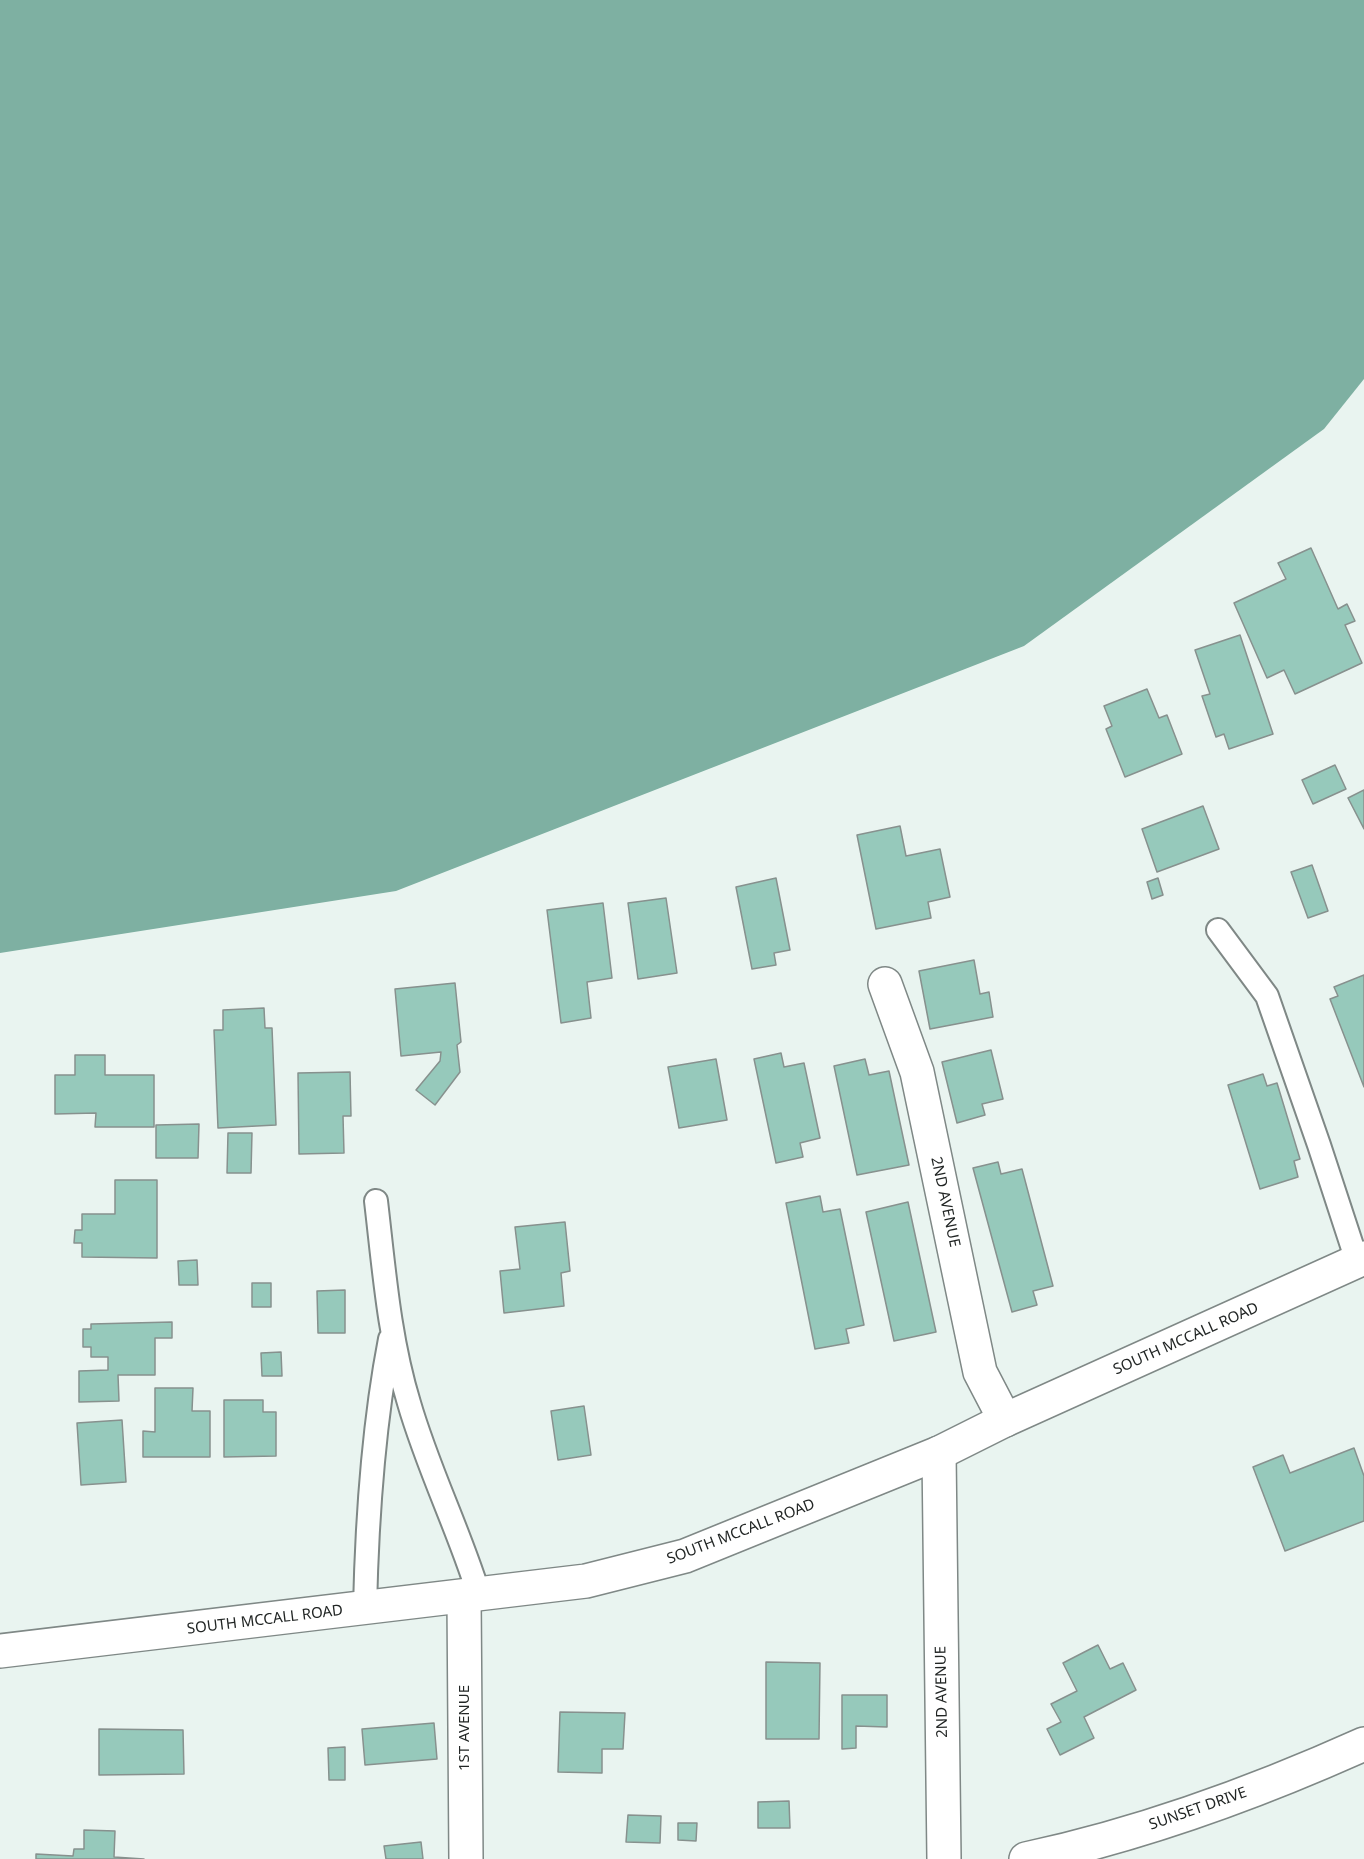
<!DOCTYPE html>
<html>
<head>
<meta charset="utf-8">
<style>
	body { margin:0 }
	canvas { display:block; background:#e9f4f0 }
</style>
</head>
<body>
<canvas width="1364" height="1859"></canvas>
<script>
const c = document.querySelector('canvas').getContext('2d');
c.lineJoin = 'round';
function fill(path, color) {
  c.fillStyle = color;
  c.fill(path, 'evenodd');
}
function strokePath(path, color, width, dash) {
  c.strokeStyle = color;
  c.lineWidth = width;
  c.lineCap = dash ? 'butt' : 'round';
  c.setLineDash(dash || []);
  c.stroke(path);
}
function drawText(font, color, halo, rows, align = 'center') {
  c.font = font + ' "Noto Sans",sans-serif';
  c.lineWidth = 4.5;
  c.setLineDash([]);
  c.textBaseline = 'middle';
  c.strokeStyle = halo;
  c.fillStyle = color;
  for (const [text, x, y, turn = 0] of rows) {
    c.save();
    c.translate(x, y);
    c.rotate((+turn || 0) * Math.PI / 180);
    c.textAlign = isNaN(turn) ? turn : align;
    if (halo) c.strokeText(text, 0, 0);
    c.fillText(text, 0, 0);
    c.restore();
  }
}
fill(new Path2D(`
	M0,0H1364V379L1324,429L1024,646L396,891L0,953Z`), '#7eb0a2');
const building = new Path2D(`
	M1311,548L1338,609L1347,604L1355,621L1345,625L1362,663L1295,694L1284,670L1267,678L1234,603L1286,579L1278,563Z
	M1240,635L1273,734L1229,749L1224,734L1216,737L1202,696L1210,694L1195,650Z
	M1147,689L1159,718L1167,715L1182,754L1125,777L1106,729L1112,726L1104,706Z
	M1335,765L1346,789L1313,804L1302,780Z
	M1364,790V829L1348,798Z
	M1203,806L1219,849L1157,872L1142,829Z
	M900,826L906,856L940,849L950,897L928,902L931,918L876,929L857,835Z
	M1312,865L1328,911L1308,918L1291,872Z
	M776,878L790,950L774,953L776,965L752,969L736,887Z
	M1158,878L1163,895L1152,899L1147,882Z
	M666,898L677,973L638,979L628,903Z
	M603,903L612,978L587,982L591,1018L561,1023L547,910Z
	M974,960L980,994L989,992L993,1017L930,1029L919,971Z
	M1364,975V1087L1330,999L1338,996L1334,987Z
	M455,983L461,1042L457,1045L460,1072L435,1105L416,1090L440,1061L441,1052L401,1056L395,989Z
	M264,1008L265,1028H272L276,1125L218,1128L214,1030H223V1010Z
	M991,1050L1003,1099L982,1104L985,1115L957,1123L942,1062Z
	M781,1053L784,1067L804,1063L820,1138L800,1143L803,1157L776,1163L754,1059Z
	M75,1055H105V1075H154V1127H95L96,1113L55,1114V1075H75Z
	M716,1059L727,1120L679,1128L668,1067Z
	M865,1059L869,1075L889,1071L909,1165L857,1175L834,1066Z
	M350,1072L351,1116H343L344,1153L299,1154L298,1073Z
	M1263,1074L1267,1086L1277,1083L1300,1159L1294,1161L1298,1177L1260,1189L1228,1085Z
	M199,1124L198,1158H156V1125Z
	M228,1133H252L251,1173H227Z
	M998,1162L1001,1174L1022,1169L1053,1286L1033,1291L1037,1305L1012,1312L973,1168Z
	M115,1180H157V1258L82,1257V1243H74L75,1230H82V1214H115Z
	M820,1196L823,1212L840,1209L864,1325L846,1329L849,1343L815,1349L786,1203Z
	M908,1202L936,1332L894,1341L866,1212Z
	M565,1222L570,1271L561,1273L564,1306L504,1313L500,1271L520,1269L515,1227Z
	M197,1260L198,1285H179L178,1261Z
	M252,1283H271V1307H252Z
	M345,1290V1333H318L317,1291Z
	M172,1322V1338H155V1375H118L119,1401L79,1402V1371L108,1370V1357H91V1347H83V1329H91V1324Z
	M281,1352L282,1376H262L261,1353Z
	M155,1388H193L192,1411H210V1457H143V1431L155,1432Z
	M224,1400H263V1412H276V1456L224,1457Z
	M584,1406L591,1455L558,1460L551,1411Z
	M122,1420L126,1482L81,1485L77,1423Z
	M1354,1448L1364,1476V1521L1285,1551L1253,1467L1283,1455L1290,1473Z
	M1098,1645L1110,1669L1123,1663L1136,1690L1084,1717L1094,1738L1060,1755L1047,1729L1061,1722L1051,1704L1077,1691L1063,1663Z
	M766,1662L820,1663L819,1739H766Z
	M842,1695H887V1727L856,1726V1748L842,1749Z
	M560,1712L625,1713L623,1749H602V1773L558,1772Z
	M434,1723L437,1759L365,1765L362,1729Z
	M99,1729L183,1730L184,1774L99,1775Z
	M345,1747V1780H329L328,1748Z
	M789,1801L790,1828H758V1802Z
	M628,1815L661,1816L660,1843L626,1842Z
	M678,1823H697L696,1841L678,1840Z
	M84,1830L115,1831L114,1857L144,1859H36V1854L73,1856L74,1849H84Z
	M421,1842L423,1859H386L384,1846Z`);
fill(building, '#96c9bb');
strokePath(building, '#87918e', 1.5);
const service = new Path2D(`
	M1218,930L1267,996L1319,1145L1357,1261
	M376,1201C384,1269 389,1338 409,1403C428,1469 459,1530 479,1595
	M365,1608C367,1518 373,1427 390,1339`);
const minor = new Path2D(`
	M885,984L917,1072L980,1372L1005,1420
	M939,1453L944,1859
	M464,1597L466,1859
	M1026,1859C1143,1834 1255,1793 1364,1744`);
const tertiary = new Path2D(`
	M0,1651L586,1581L685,1556L939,1453L1005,1420L1364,1258`);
strokePath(service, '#7f8886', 26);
strokePath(minor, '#7f8886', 36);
strokePath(tertiary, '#7f8886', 36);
strokePath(service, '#fff', 22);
strokePath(minor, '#fff', 33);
strokePath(tertiary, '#fff', 33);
drawText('15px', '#222625', '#fff', [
	["2ND AVENUE",945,1202,78],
	["SOUTH MCCALL ROAD",1186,1339,-24],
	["SOUTH MCCALL ROAD",741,1532,-21],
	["SOUTH MCCALL ROAD",265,1620,-7],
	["2ND AVENUE",942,1692,-91],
	["1ST AVENUE",465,1728,-90],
	["SUNSET DRIVE",1198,1809,-19]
]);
</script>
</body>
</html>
